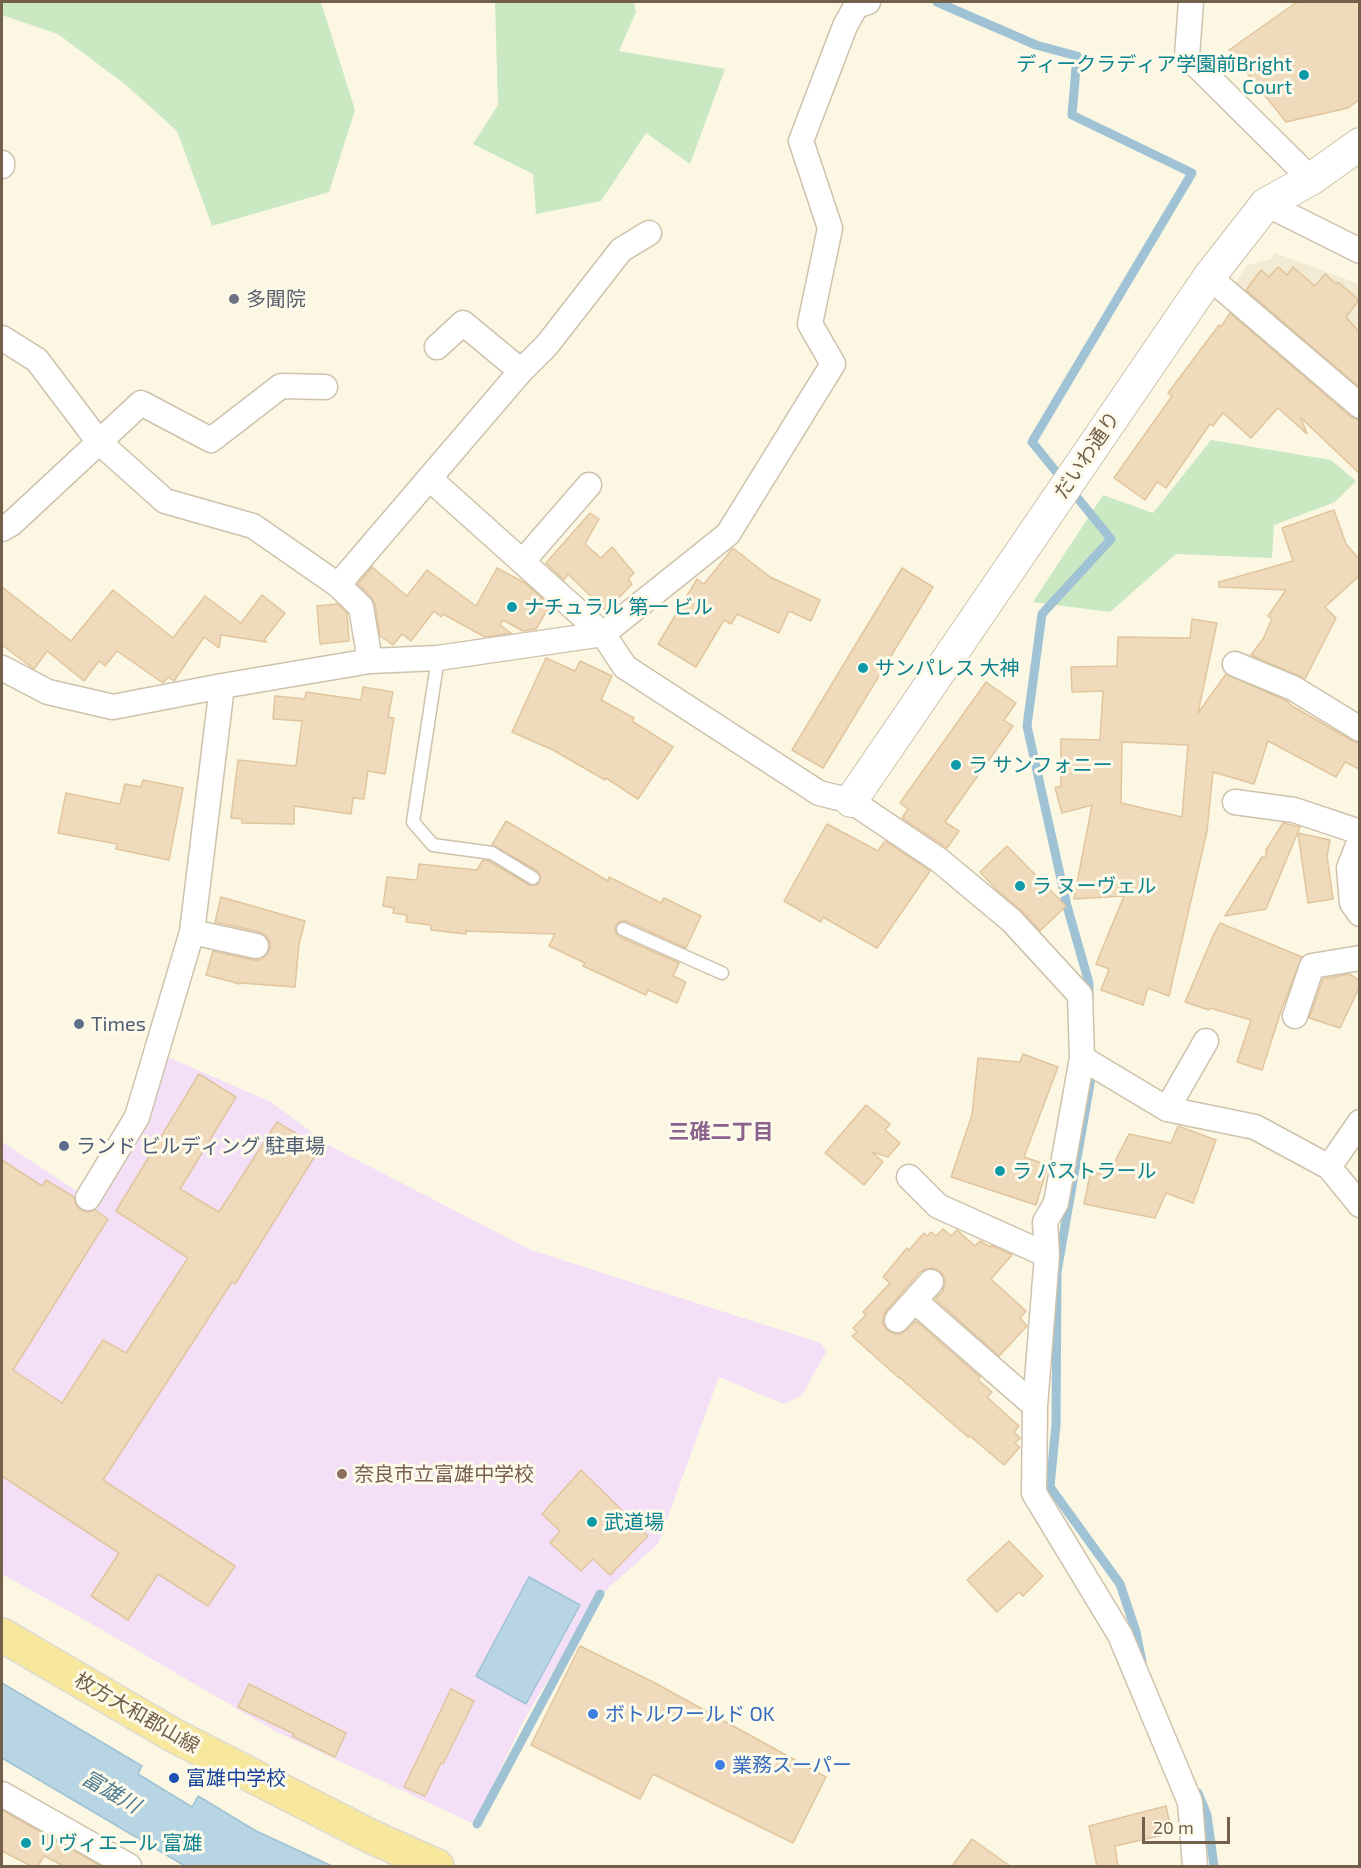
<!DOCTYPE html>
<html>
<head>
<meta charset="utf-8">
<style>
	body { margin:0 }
	#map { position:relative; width:1361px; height:1868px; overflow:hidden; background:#fbf7e3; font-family:"Exo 2",sans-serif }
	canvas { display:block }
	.frame { position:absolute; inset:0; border:3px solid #72604a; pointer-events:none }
	.scale { position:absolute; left:1142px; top:1817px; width:88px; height:27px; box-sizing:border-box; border:3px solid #72604a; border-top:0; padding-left:8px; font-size:18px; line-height:21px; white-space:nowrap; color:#72604a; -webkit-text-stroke:4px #fefae9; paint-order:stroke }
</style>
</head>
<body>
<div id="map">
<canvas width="1361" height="1868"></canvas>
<div class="frame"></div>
<div class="scale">20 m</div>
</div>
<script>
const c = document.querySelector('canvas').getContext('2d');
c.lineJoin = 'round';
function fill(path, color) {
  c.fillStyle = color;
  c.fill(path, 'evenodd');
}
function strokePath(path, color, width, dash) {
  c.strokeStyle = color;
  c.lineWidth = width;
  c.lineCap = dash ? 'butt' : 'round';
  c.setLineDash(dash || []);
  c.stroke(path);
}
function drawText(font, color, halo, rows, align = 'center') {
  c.font = font + ' "Exo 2","Noto Sans JP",sans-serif';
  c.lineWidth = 6;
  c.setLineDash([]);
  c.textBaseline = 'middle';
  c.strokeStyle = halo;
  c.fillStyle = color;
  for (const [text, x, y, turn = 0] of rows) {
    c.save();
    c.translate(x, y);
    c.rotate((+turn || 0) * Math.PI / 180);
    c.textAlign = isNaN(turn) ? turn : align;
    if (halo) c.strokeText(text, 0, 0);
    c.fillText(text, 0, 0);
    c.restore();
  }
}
fill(new Path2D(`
	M1275,253L1359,284V393L1232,288L1247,265L1271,259Z`), '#f2ead2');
fill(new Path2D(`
	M161,1054L271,1102L332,1147L531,1250L821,1343L826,1352L802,1395L784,1404L719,1377L658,1544L596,1599L525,1718L474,1824L275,1731L99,1628L2,1574V1142L92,1201Z`), '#f3e0f7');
fill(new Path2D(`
	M2,2H321L355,110L329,192L212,226L177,131L126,85L58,34L2,15Z
	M495,2H634L636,12L619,51L725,69L690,164L646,133L601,201L536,214L533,174L473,144L498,105Z
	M1211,440L1331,460L1356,481L1335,502L1274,525L1272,558L1176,554L1110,612L1033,602L1103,495L1153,513Z`), '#cae8c2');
const water = new Path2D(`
	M529,1577L580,1605L526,1704L476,1676Z
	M2,1683L142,1766L138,1774L192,1807L198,1796L256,1831L332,1866H185L2,1758Z`);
fill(water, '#b8d5e4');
strokePath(water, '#9fc2d5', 1.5);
strokePath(new Path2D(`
	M937,2L1036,45L1077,56L1072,115L1192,173L1032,442L1111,539L1042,614L1027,726L1067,906L1089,983V999
	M1091,1066V1078L1057,1272L1056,1425L1050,1487L1120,1584L1136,1632L1142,1662
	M1198,1793L1207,1815L1214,1866
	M477,1824L600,1594`), '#9fc2d5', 9);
const building = new Path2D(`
	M1297,2H1359V100L1348,108L1286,122L1229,50Z
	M1278,267L1287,275L1293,267L1315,286L1325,274L1336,284L1338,282L1359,300L1346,317L1359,332V387L1246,290L1261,270L1269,277Z
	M1230,313L1351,417L1359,420V473L1301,418L1307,434L1278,408L1251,438L1223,413L1213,426L1210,424L1166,488L1157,482L1145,500L1114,478L1172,396L1168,393L1219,325L1221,327Z
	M1334,510L1346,544L1359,559V576L1325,607L1336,618L1305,679L1251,655L1263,639L1272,619L1268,616L1286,590L1219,587V582L1293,561L1282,528Z
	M590,513L599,519L585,544L601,558L612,547L634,573L628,579L632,584L606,611L568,574L564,580L546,563Z
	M733,548L770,577L820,600L811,621L789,611L779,633L737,614L731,624L724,620L696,667L658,644L697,579L704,584Z
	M372,567L407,596L427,570L476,606L497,568L525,583L550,605L536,629L523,631L503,620L500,625L511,633L485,637L443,614L441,617L434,611L411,641L402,634L393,645L380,636L375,604L371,597L358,584Z
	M902,568L933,587L823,768L792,750Z
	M2,587L71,641L113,590L173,638L205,596L241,623L262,595L285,613L264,640L267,642L221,635L219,648L204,637L174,681L168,677L163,683L117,651L105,666L99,661L84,681L47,651L34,669L2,645Z
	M338,604L347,613L349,641L320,644L317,606Z
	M1192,619L1217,623L1198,713L1226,674L1287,701L1292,706L1353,741L1359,743V769L1345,762L1336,777L1268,741L1254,784L1213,772L1207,831L1169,996L1148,988L1143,1005L1101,990L1109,969L1096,964L1124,896L1074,899L1092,805L1062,813L1055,788L1061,786V739L1100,740L1103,691L1072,692L1071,667L1117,666L1118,637L1190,638ZM1122,742L1188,745L1182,817L1121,803Z
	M546,658L575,671L580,661L612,676L601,700L634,718L632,721L673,747L638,799L606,778L605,780L553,750L512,732Z
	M986,682L1016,703L1004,720L1013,726L945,822L959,831L947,848L902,818L908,809L900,803Z
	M363,687L393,692L388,717L394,718L385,774L368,771L364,799L353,798L351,814L294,806V824L242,823V819L231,818L238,760L296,766L302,721L273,719L275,696L305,699L306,692L361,700Z
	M143,780L183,788L169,860L116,849L117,844L58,833L66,793L120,804L125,784L141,787Z
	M506,821L608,881L609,877L661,903L664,898L701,916L686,948L626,921L619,922L615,926L616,933L620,937L679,963L673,976L686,982L677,1003L648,990L646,995L583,966L585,963L549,946L555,934L466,931V934L431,930V925L406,922L407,915L393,913L394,908L383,906L387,877L417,880L419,864L477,870L483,860L489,861L529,885H537L541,878L538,871L492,845Z
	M1283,823L1300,827L1266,909L1225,916L1262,857L1266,858V850Z
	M827,824L878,851L885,841L930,871L877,948L823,917L821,922L784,901Z
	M1298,833L1330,840L1327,856L1333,899L1308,903Z
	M1007,846L1066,906L1040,931L1022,911L997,890L980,872Z
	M221,897L305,921L299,944L295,987L241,983L240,984L206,975L213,951L253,960H260L266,956L270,948V942L266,936L260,932L215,922Z
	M1220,923L1302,957L1282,1008L1262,1070L1237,1062L1251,1020L1210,1008L1209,1010L1185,1002L1213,936Z
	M1349,974L1359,980V988L1340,1028L1309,1018L1323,979Z
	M1023,1054L1058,1067L1024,1157L1048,1165L1036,1205L951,1177L972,1115L978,1058L1020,1062Z
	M199,1074L236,1097L180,1189L219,1212L277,1122L320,1148L235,1284L232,1282L103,1480L235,1566L208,1606L158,1574L128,1620L91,1596L119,1553L2,1476V1160L42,1186L46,1180L74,1197L76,1205L81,1210L88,1212L95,1210L108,1219L13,1370L62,1403L103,1340L126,1353L188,1258L116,1211Z
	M866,1105L890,1124L885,1130L900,1143L888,1157L872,1152L883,1162L864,1185L825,1153Z
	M1178,1126L1216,1140L1193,1203L1166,1193L1155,1218L1084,1204L1091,1170L1107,1177L1129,1134L1171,1143Z
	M943,1229L951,1236L957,1230L975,1246L980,1241L990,1247L991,1245L1012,1255L991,1279L1026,1311L1020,1318L1027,1326L999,1356L935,1299L942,1292L945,1284V1278L941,1272L933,1268L926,1269L920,1272L886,1311L883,1317V1324L888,1331L895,1334H901L908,1329L916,1321L980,1377L978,1380L992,1392L987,1397L1019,1426L1014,1432L1020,1438L1015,1443L1020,1447L1004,1465L970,1436L968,1437L899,1377V1378L852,1336L857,1332L853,1328L866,1315L863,1312L890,1283L883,1277L907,1248L909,1250L924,1233L927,1236L931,1232L936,1236Z
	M581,1470L648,1536L610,1575L593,1559L581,1571L550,1543L560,1531L542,1514Z
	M1009,1541L1043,1576L1023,1596L1019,1592L997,1612L967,1580Z
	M580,1646L655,1683L826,1777L793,1843L653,1774L640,1799L531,1745Z
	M249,1684L346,1733L335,1757L292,1736L294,1734L238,1707Z
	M451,1689L474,1701L443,1764L441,1763L425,1796L404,1787Z
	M1166,1806L1172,1833L1115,1846L1118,1866H1097L1089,1826Z
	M2,1810L101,1866H64L44,1856L38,1866H31L2,1851Z
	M972,1839L1010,1866H952Z`);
fill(building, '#efdbbc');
strokePath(building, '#e1c59d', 1.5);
const service = new Path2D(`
	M438,658L413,822L433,845L492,853L533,878
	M623,929L722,973`);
const minor = new Path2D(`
	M1191,2L1187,56L1311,179
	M2,163V166
	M1266,204L1360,251
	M1209,277L1360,406
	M2,338L37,360L99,442L165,501L253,526L338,585L361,607L370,661
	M521,371L547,345L621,250L649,233
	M430,479L603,634L728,534L833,364L810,324L830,228L801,141L845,26L856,6L868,2
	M2,529L11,524L141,403L211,440L281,386L325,387
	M523,561L589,485
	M338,585L521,371L463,323L437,347
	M1235,664L1293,688L1360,729
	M2,668L48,692L113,707L222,686L370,661L438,658L603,634L625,667L819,793L851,801L939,860L1012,921L1080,995L1082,1058L1056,1203L1045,1222L1047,1255L1035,1406L1034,1493L1120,1635L1190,1802L1195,1866
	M1235,802L1294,810L1360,832
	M1360,840L1349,868L1352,903L1360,914
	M192,932L256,946
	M1295,1016L1312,966L1360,958
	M1082,1058L1167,1109L1255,1127L1329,1167L1360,1205
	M1167,1109L1206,1041
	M1329,1167L1360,1122
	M909,1177L938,1206L1047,1255
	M88,1198L137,1117L192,932L222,686
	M915,1301L1035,1406
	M897,1320L931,1282
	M2,1794L129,1866`);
const tertiary = new Path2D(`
	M851,801L1209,277L1266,204L1311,179L1360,144`);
const primary = new Path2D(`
	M2,1635L173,1735L372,1837L437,1866`);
strokePath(service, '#cec2ad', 15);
strokePath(minor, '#cec2ad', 27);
strokePath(tertiary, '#cec2ad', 34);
strokePath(primary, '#ddd9d4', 36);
strokePath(service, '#fff', 12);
strokePath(minor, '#fff', 24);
strokePath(tertiary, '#fff', 32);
strokePath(primary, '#f8e89d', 33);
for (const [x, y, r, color] of [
	[1304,75,6,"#0f9aa8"],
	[234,299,6,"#6b7280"],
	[512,607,6,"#0f9aa8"],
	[863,668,6,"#0f9aa8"],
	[956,765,6,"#0f9aa8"],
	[1020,886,6,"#0f9aa8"],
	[79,1024,6,"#5c6f8a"],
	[64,1146,6,"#5c6f8a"],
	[1000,1171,6,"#0f9aa8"],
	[342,1474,6,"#8d6e63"],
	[592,1522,6,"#0f9aa8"],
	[593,1714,6,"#3f7fe0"],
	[720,1765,6,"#3f7fe0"],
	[174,1778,6,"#1a4fb4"],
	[26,1843,6,"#0f9aa8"]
]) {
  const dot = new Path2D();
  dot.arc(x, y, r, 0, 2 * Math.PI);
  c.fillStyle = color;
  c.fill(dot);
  strokePath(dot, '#fefae9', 2);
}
drawText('20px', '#0d838f', '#fefae9', [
	["ディークラディア学園前Bright",1292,64,"right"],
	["Court",1292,87,"right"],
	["ナチュラル 第一 ビル",524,607],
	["サンパレス 大神",875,668],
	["ラ サンフォニー",968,765],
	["ラ ヌーヴェル",1032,886],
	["ラ パストラール",1012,1171],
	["武道場",604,1522],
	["リヴィエール 富雄",38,1843]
], 'left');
drawText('20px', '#5b616d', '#fefae9', [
	["多聞院",246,299]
], 'left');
drawText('20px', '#72604a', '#fefae9', [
	["だいわ通り",1087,455,-56],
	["枚方大和郡山線",137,1713,30]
]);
drawText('20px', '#4e5e75', '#fefae9', [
	["Times",91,1024],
	["ランド ビルディング 駐車場",76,1146]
], 'left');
drawText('20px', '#785e54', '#fefae9', [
	["奈良市立富雄中学校",354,1474]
], 'left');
drawText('20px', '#366cbe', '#fefae9', [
	["ボトルワールド OK",605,1714],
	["業務スーパー",732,1765]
], 'left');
drawText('20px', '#164399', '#fefae9', [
	["富雄中学校",186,1778]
], 'left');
drawText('bold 21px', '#89628e', '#fefae9', [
	["三碓二丁目",721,1132]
]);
drawText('italic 21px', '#4b7992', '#fefae9', [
	["富雄川",111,1792,30]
]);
</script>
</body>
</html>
